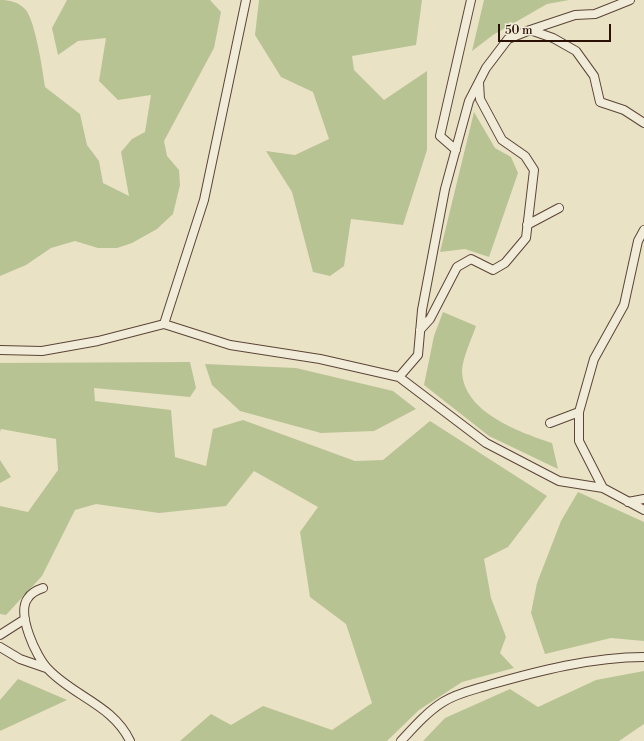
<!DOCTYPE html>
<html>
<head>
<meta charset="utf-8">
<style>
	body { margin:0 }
	#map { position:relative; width:644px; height:741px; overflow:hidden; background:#eae2c5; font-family:"Libre Bodoni",serif }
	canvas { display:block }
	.scale { position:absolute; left:498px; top:24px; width:113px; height:18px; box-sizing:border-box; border:2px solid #2b1006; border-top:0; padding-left:5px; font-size:12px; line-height:14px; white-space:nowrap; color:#2b1006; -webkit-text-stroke:3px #f1ecd9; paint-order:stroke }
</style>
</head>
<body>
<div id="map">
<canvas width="644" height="741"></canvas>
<div class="scale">50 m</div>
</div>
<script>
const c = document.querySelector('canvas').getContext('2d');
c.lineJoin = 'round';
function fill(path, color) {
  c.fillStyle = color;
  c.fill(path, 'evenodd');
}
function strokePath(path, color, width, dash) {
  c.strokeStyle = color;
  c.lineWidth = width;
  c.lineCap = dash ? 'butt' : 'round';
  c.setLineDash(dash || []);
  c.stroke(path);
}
fill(new Path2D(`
	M0,0C10,0 18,2 25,9C35,19 43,72 45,87L80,114L87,145L99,161L103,183L129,196L121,152L132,139L145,132L151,95L118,100L99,81L106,38L78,41L58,55L52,28L67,0H210L221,12L214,48L164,141L167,156L179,170L180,185L173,214L157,229L132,243L117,248H98L75,241L51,248L26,265L0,276Z
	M259,0H422L416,45L352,56L354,70L384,100L427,71V150L403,225L351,219L344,266L330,276L313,272L292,192L266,151L295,155L329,139L313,92L281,77L255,35Z
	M484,0H569L547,4L493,35L472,51Z
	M474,112L495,148L511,157L518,173L489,257L465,249L440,252Z
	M443,312L476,326C472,338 462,359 462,371C463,412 519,432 552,443L558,469L489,436L424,385L434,336Z
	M190,362L196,388L190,397L94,388L95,401L171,410L175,457L206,466L213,429L243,420L355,461L383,460L430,421L547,496L508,547L484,559L491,598L506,637L500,653L514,668L462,682L419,710L387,741H180L211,714L231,725L263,706L332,730L372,703L346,624L310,597L300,532L318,507L254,471L226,506L159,513L96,504L75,510L42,576L6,615L0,614V506L28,512L58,470L56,439L1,429L0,432V363Z
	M205,364L296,368L393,391L416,409L374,431L321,433L240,411L212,385Z
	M0,460L11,477L0,483Z
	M578,492L644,522V641L611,638L545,654L531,613L537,583L561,521Z
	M644,671V724L619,741H423L445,718L510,689L538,707L596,680Z
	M18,679L67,700L0,731V700Z`), '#b8c394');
const service = new Path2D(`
	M530,30L553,38L576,51L594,76L600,102L624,110L644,123
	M456,150L440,136L471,0
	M527,225L559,208
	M164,324L230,345L320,359L399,377L486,443L559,481L603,488L644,510
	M420,330L430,319L457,267L471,259L493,270L505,263L526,238L534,170L525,156L502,140L480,99L479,83
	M0,350L42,351L98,341L164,324L204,200L246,0
	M399,377L418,355L422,310L445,189L469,101L486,68L508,39L530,30L575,15L595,14L630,0
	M550,423L579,412
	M603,488L579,441V412L594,359L624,305L638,241L644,230
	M628,502L644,499
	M43,588C37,590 31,593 28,598C16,613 36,657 48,669C73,696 113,705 130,741
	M0,635L25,619
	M0,647L20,659L46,668
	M401,741C414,727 427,712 443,702C457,693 473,690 489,685C538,671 592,657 644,657`);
strokePath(service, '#5b4436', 10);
strokePath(service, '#f1ecd9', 8);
</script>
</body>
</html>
